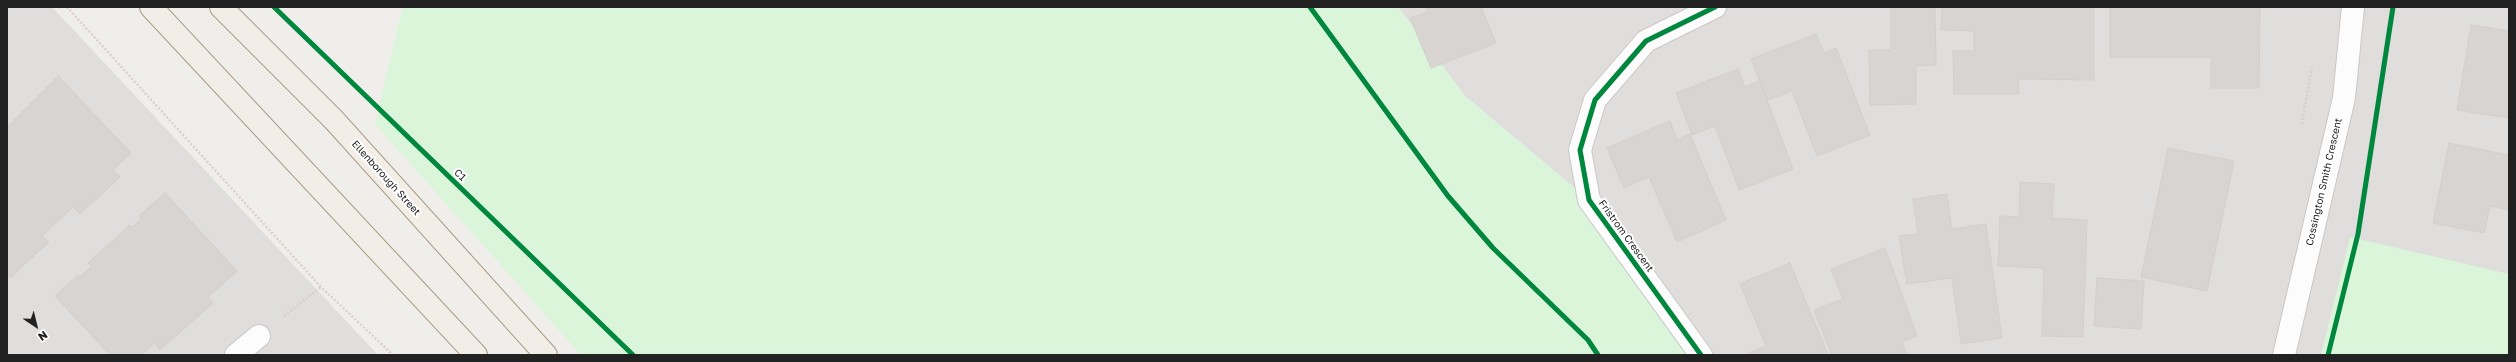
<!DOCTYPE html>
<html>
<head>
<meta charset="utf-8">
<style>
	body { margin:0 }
	#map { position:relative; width:2516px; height:362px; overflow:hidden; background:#f0eeeb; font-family:"Golos Text",sans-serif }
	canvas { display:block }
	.frame { position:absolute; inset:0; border:8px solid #222; pointer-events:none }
	.north { position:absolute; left:16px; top:306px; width:40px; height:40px; -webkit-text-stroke:3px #fff; paint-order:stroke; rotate:145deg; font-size:11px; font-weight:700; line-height:16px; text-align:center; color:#222 }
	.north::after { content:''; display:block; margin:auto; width:14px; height:18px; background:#222; clip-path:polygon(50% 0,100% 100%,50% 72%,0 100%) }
</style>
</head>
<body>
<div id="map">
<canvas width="2516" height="362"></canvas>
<div class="frame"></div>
<div class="north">N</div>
</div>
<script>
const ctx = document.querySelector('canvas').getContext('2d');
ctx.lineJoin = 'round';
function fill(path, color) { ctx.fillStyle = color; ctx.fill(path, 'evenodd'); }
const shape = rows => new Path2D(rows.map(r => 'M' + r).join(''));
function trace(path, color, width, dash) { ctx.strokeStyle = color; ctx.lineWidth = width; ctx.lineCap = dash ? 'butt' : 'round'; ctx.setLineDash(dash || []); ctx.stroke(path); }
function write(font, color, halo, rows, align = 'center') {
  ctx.font = font + ' "Golos Text",sans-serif'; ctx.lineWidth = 4; ctx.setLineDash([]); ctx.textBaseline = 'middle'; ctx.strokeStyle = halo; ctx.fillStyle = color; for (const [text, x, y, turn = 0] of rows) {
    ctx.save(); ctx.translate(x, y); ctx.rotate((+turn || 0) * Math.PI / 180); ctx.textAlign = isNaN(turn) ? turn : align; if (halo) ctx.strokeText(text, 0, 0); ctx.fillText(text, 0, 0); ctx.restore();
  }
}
fill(shape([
	[7,7,52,7,378,355,7,355],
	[1398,7,2509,7,2509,355,1703,355,1589,200,1465,96]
]), '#dfdedc');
fill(shape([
	[405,7,1398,7,1465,96,1589,200,1703,355,581,355,375,124,402,10],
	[2350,237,2509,274,2509,355,2321,355]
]), '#daf5da');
const building = shape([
	[1426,7,1481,7,1496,43,1431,68,1410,18,1428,12,1426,7],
	[1891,7,1935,7,1936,65,1916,66,1916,104,1870,105,1869,50,1891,50,1891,7],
	[1942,7,2094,7,2094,80,2018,79,2019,94,1954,94,1953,51,1974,51,1974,31,1941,30,1942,7],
	[2110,7,2260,7,2259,88,2211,88,2211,57,2110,57,2110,7],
	[2471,25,2509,31,2509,118,2457,110,2471,25],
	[1816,34,1824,53,1836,48,1870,135,1817,156,1792,91,1767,100,1751,59,1816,34],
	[1738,69,1745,87,1760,81,1793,169,1739,190,1715,126,1692,135,1676,93,1738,69],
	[58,76,131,153,113,170,120,177,80,214,73,207,42,236,49,242,10,278,7,275,7,127,58,76],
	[1670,121,1677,140,1690,134,1726,220,1677,242,1649,177,1624,188,1607,148,1670,121],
	[2449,143,2509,155,2509,210,2490,206,2484,233,2433,223,2449,143],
	[2168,148,2234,161,2207,291,2141,277,2168,148],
	[2020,182,2054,184,2052,218,2087,220,2083,337,2042,336,2044,268,1998,266,2000,216,2019,217,2020,182],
	[165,193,237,271,208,297,213,303,160,350,154,343,142,355,110,355,55,296,78,275,80,277,92,266,88,263,130,225,132,227,142,218,139,216,165,193],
	[1947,194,1952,229,1986,224,2002,338,1961,344,1952,278,1907,284,1899,236,1918,234,1913,199,1947,194],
	[1885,248,1917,336,1902,342,1907,355,1832,355,1814,310,1843,299,1831,269,1885,248],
	[1790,263,1828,355,1745,355,1766,346,1740,284,1790,263],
	[2097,278,2144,281,2141,329,2094,326,2097,278]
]);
fill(building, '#d7d4d2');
trace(building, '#d3d0cc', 1);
const minor = shape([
	[236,355,259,336],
	[1701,355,1589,200,1580,150,1595,100,1646,41,1715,7],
	[2284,355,2344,98,2353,7]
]);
const major = shape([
	[151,7,476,355],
	[221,7,334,120,546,355]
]);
trace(minor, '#c9c8c7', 24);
trace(major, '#a79c86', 24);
trace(shape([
	[67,7,321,287,393,355],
	[2302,124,2312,66],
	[284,316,321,287]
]), '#dccecd', 2.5, [2, 2]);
trace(minor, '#fdfcfc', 22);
trace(major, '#f3ede7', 22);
trace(shape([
	[274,7,633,355],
	[1310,7,1448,196,1493,248,1588,340,1598,355],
	[1701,355,1589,200,1580,150,1595,100,1646,41,1715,7],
	[2328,355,2358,234,2393,7]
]), '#00873e', 5);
write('10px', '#222', '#fff', [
	["C1",460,175,44],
	["Ellenborough Street",386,178,48],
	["Cossington Smith Crescent",2324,182,-77],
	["Fristrom Crescent",1626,236,54]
]);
</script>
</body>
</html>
